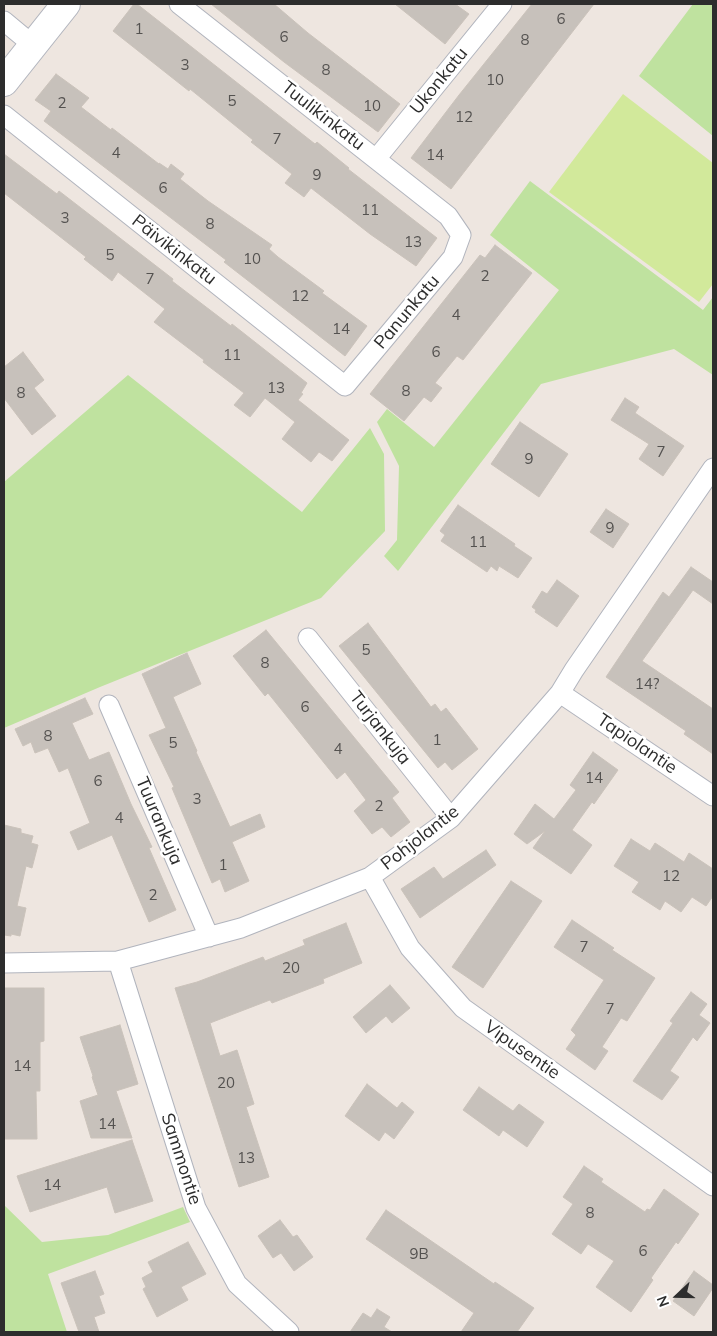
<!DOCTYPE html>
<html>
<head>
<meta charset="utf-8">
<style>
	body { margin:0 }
	#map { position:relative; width:717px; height:1336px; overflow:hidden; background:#eee6e0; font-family:Mulish,sans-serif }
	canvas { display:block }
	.frame { position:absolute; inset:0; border:5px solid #2d2d2d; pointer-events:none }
	.north { position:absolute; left:652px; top:1271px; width:50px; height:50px; -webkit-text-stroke:4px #fff; paint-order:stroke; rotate:249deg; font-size:14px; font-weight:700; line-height:20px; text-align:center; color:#2d2d2d }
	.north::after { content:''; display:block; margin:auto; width:18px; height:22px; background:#2d2d2d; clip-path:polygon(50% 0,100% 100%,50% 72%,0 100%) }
</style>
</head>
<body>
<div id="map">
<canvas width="717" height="1336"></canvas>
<div class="frame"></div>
<div class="north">N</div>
</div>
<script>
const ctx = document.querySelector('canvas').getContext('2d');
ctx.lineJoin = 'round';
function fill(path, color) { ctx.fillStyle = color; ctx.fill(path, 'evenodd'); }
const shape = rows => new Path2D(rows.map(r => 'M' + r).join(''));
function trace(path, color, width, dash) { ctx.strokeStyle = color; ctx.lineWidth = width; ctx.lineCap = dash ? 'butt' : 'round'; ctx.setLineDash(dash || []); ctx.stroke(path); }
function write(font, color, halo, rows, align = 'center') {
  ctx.font = font + ' Mulish,sans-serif'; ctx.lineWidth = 5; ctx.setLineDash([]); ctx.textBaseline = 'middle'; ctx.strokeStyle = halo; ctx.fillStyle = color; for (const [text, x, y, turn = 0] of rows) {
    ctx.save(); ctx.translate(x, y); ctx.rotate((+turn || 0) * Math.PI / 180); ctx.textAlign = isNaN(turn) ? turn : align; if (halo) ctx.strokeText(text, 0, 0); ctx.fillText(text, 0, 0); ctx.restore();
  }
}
fill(shape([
	[693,4,713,4,713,136,639,76],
	[530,181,703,310,713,297,713,375,674,349,541,384,398,571,384,556,397,540,399,466,377,422,387,409,434,447,559,290,490,235],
	[128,375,302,512,370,428,384,454,385,531,321,598,100,687,4,728,4,482],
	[4,1205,42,1242,108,1235,183,1207,190,1222,48,1274,67,1332,4,1332]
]), '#bfe29f');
fill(shape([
	[623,94,713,163,713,284,699,302,549,192]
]), '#d2e99b');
const building = shape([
	[134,4,137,4,165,26,315,144,317,142,349,168,348,169,437,238,416,266,370,234,311,188,304,197,285,183,292,174,251,142,253,140,190,89,189,91,113,31,134,4],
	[211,4,274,4,308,33,400,104,378,132,284,62,211,4],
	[395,4,455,4,469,14,445,44,395,4],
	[532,4,594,4,451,189,411,158,459,95,532,4],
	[56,74,89,98,81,107,111,130,112,128,159,164,159,163,168,169,171,164,184,174,180,179,208,201,272,245,269,249,278,257,324,291,322,293,367,326,345,356,224,262,226,260,44,121,51,111,35,100,56,74],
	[4,154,57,194,59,191,173,279,172,281,231,326,232,324,307,383,301,393,303,394,298,400,349,440,332,461,319,452,311,462,282,439,295,422,265,398,250,417,234,405,244,393,203,362,204,360,154,322,165,309,118,272,112,281,84,259,86,257,4,193,4,154],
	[495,245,532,273,463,360,457,356,435,383,442,388,431,402,424,397,404,421,370,394,480,255,485,258,495,245],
	[23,352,44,380,34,388,56,416,32,435,4,398,4,367,23,352],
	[625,398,639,407,635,413,684,446,663,476,639,459,649,444,611,420,625,398],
	[520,422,568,454,539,497,491,464,520,422],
	[458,505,515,544,514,546,532,558,518,578,499,566,497,571,491,566,487,572,441,541,445,535,440,531,458,505],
	[606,509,629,524,613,548,590,532,606,509],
	[691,567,713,582,713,604,693,590,642,661,713,709,713,754,684,734,686,731,606,677,663,592,669,597,691,567],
	[557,580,579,596,557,627,535,612,536,610,532,607,542,591,547,594,557,580],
	[368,623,431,707,435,704,441,712,446,708,478,749,452,770,445,762,438,768,339,646,368,623],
	[266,630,399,792,392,798,410,822,391,837,382,827,372,834,354,811,366,800,345,772,337,779,268,693,265,696,233,656,266,630],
	[187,653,201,684,173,697,197,751,196,752,230,827,260,814,265,827,232,842,249,881,225,892,220,879,212,883,172,788,174,787,149,735,166,728,142,674,187,653],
	[85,698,93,714,72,723,89,760,109,752,131,804,152,847,149,848,176,910,149,922,112,835,78,850,70,832,90,823,68,768,59,772,48,748,35,753,31,742,23,746,15,729,85,698],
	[593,752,618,770,594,804,592,802,572,830,592,845,571,874,533,848,545,831,527,844,514,834,535,804,554,819,576,790,570,785,593,752],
	[4,825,21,829,21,833,33,836,31,843,38,845,32,868,26,866,17,906,26,908,20,936,11,934,11,936,4,935,4,825],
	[631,839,650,851,655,843,684,862,689,853,713,869,713,896,706,906,692,897,681,912,665,901,660,910,632,892,639,882,614,866,631,839],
	[486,850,496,865,420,918,401,889,434,867,443,879,486,850],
	[511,881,542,901,483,988,452,967,511,881],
	[572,920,614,948,612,950,655,978,627,1021,621,1018,602,1047,608,1051,595,1070,566,1049,576,1035,571,1030,604,980,554,947,572,920],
	[346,923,362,963,323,979,324,983,272,1003,270,1000,210,1023,220,1056,237,1050,254,1104,246,1107,269,1177,239,1187,175,988,197,982,263,957,265,961,305,945,303,940,346,923],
	[390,985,410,1008,392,1023,386,1016,366,1033,353,1017,390,985],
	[4,988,44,988,44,1041,40,1042,40,1091,36,1091,37,1139,4,1139,4,988],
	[691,992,707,1004,699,1015,710,1023,697,1041,693,1037,670,1071,679,1077,662,1100,633,1081,673,1023,670,1021,691,992],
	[120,1025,138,1084,116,1091,132,1138,91,1138,80,1101,98,1095,92,1077,93,1076,80,1037,120,1025],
	[367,1084,397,1108,402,1102,414,1112,394,1139,385,1132,379,1141,345,1116,367,1084],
	[479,1087,513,1111,519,1104,544,1122,527,1147,503,1130,499,1136,463,1110,479,1087],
	[132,1140,153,1201,115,1213,107,1187,30,1212,17,1176,132,1140],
	[584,1166,603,1179,601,1182,645,1212,647,1209,650,1210,664,1189,699,1214,678,1244,676,1242,651,1278,653,1280,631,1312,596,1287,614,1261,588,1244,581,1254,552,1234,573,1204,563,1197,584,1166],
	[386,1210,494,1284,495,1282,534,1308,517,1332,461,1332,474,1313,366,1239,386,1210],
	[280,1220,293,1237,297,1235,313,1257,294,1271,281,1253,273,1258,258,1236,280,1220],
	[188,1242,206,1274,181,1287,188,1300,157,1317,143,1289,146,1287,142,1278,153,1272,148,1262,188,1242],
	[95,1271,104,1294,99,1296,105,1313,94,1317,99,1332,79,1332,61,1283,95,1271],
	[694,1271,713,1285,713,1288,694,1316,673,1301,694,1271],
	[377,1309,390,1317,384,1327,392,1332,350,1332,363,1313,371,1318,377,1309]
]);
fill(building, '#c7c1bb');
trace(building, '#cac2ba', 1);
const street = shape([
	[4,21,34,46],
	[4,115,345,386,453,257,461,235,448,216,179,4],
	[376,159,502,4],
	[308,638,451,818],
	[560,693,713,796],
	[109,705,209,937],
	[370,877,410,948,463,1008,713,1186],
	[118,961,196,1208,237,1284,289,1332],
	[4,963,118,961,241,928,370,877,451,818,560,693,574,670,713,468]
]);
const secondary = shape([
	[4,82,66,4]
]);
trace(street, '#b1b4bd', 21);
trace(secondary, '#b1b4bd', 30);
trace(street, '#fff', 19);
trace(secondary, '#fff', 28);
write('15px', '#545250', null, [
	["6",561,19],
	["1",139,29],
	["6",284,37],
	["8",525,40],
	["3",185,65],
	["8",326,70],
	["10",495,80],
	["5",232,101],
	["2",62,103],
	["10",372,106],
	["12",464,117],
	["7",277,139],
	["4",116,153],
	["14",435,155],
	["9",317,175],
	["6",163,188],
	["11",370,210],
	["3",65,218],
	["8",210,224],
	["13",413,242],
	["5",110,255],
	["10",252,259],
	["2",485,276],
	["7",150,279],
	["12",300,296],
	["4",456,315],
	["14",341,329],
	["6",436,352],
	["11",232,355],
	["13",276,388],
	["8",406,391],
	["8",21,393],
	["7",661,452],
	["9",529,459],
	["9",610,528],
	["11",478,542],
	["5",366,650],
	["8",265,663],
	["14?",647,684],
	["6",305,707],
	["8",48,736],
	["1",437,740],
	["5",173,743],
	["4",338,749],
	["14",594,778],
	["6",98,781],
	["3",197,799],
	["2",379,806],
	["4",119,818],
	["1",223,865],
	["12",671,876],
	["2",153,895],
	["7",584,947],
	["20",291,968],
	["7",610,1009],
	["14",22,1066],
	["20",226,1083],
	["14",107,1124],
	["13",246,1158],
	["14",52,1185],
	["8",590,1213],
	["6",643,1251],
	["9B",419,1254]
]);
write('18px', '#2d2d2d', '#fff', [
	["Ukonkatu",439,81,-51],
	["Tuulikinkatu",323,116,38],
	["Päivikinkatu",174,250,38],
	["Panunkatu",407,312,-50],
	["Turjankuja",380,728,52],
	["Tapiolantie",637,744,34],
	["Tuurankuja",159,821,67],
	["Pohjolantie",420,838,-38],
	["Vipusentie",522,1050,35],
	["Sammontie",181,1159,72]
]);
</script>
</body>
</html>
